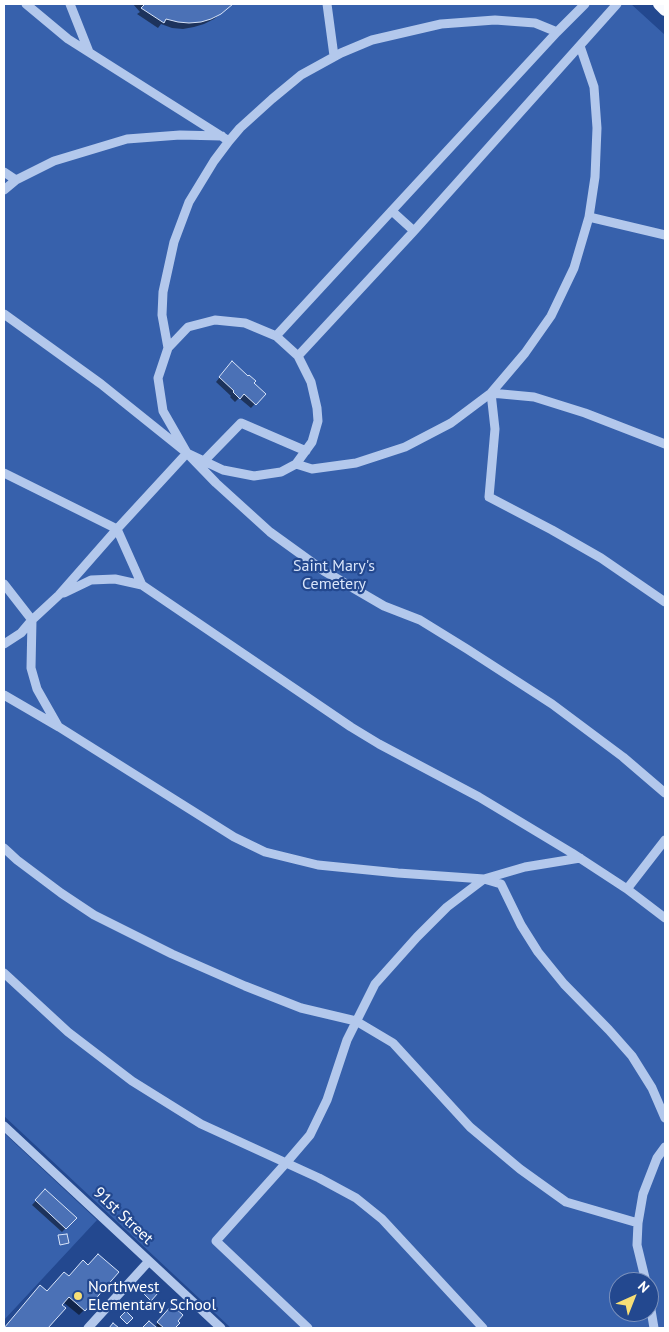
<!DOCTYPE html>
<html>
<head>
<meta charset="utf-8">
<style>
	body { margin:0 }
	#map { position:relative; width:669px; height:1332px; overflow:hidden; background:#23488f; font-family:"PT Sans",sans-serif }
	canvas { display:block }
	.frame { position:absolute; inset:0; border:5px solid #fff; pointer-events:none }
	.north { position:absolute; left:609px; top:1272px; width:50px; height:50px; box-sizing:border-box; background:#23488f; border:1px solid #7b91bc; border-radius:50%; rotate:44deg; font-size:14px; font-weight:700; line-height:20px; text-align:center; color:#fff }
	.north::after { content:''; display:block; margin:auto; width:18px; height:22px; background:#f7de76; clip-path:polygon(50% 0,100% 100%,50% 72%,0 100%) }
</style>
</head>
<body>
<div id="map">
<canvas width="669" height="1332"></canvas>
<div class="frame"></div>
<div class="north">N</div>
</div>
<script>
const ctx = document.querySelector('canvas').getContext('2d');
ctx.lineJoin = 'round';
function fill(path, color) { ctx.fillStyle = color; ctx.fill(path, 'evenodd'); }
const shape = rows => new Path2D(rows.map(r => 'M' + r).join(''));
function trace(path, color, width, dash) { ctx.strokeStyle = color; ctx.lineWidth = width; ctx.lineCap = dash ? 'butt' : 'round'; ctx.setLineDash(dash || []); ctx.stroke(path); }
function write(font, color, halo, rows, align = 'center') {
  ctx.font = font + ' "PT Sans",sans-serif'; ctx.lineWidth = 4.5; ctx.setLineDash([]); ctx.textBaseline = 'middle'; ctx.strokeStyle = halo; ctx.fillStyle = color; for (const [text, x, y, turn = 0] of rows) {
    ctx.save(); ctx.translate(x, y); ctx.rotate((+turn || 0) * Math.PI / 180); ctx.textAlign = isNaN(turn) ? turn : align; if (halo) ctx.strokeText(text, 0, 0); ctx.fillText(text, 0, 0); ctx.restore();
  }
}
fill(shape([
	[4,4,631,4,665,35,665,1328,231,1328,4,1116],
	[619,1282,649,1282,649,1312,619,1312],
	[4,1133,97,1220,4,1320]
]), '#3761ac');
fill(shape([
	[133,4,232,4,214,19,204,24,194,27,183,29,172,28,161,24,158,28,137,14,140,12],
	[228,367,252,383,264,394,251,408,239,398,235,402,230,397,231,396,216,382],
	[45,1191,75,1218,62,1232,32,1205],
	[69,1277,84,1310,79,1315,63,1302,61,1305,64,1308,47,1328,4,1328,35,1293,47,1293],
	[173,1307,176,1321,178,1323,173,1328,159,1328,156,1325]
]), '#0007');
const building = shape([
	[143,4,233,4,221,14,211,19,201,22,189,23,178,22,166,19,164,23,141,8,144,5,143,4],
	[232,361,248,376,249,375,256,381,254,383,266,394,256,405,244,394,240,399,233,392,234,391,219,377,232,361],
	[45,1189,77,1218,66,1229,35,1200,45,1189],
	[67,1234,69,1243,60,1245,58,1235,67,1234],
	[98,1254,119,1272,85,1311,69,1297,62,1305,66,1308,48,1328,4,1328,40,1285,47,1291,64,1272,69,1276,83,1260,88,1265,98,1254],
	[149,1284,158,1293,151,1301,142,1292,149,1284],
	[172,1305,183,1315,178,1321,180,1323,175,1328,164,1328,157,1322,172,1305],
	[126,1311,133,1318,127,1324,120,1317,126,1311],
	[149,1321,157,1328,142,1328,149,1321],
	[113,1323,119,1328,109,1328,113,1323]
]);
fill(building, '#4b71b6');
trace(building, '#d8e4f9', 1);
trace(shape([
	[26,4,68,39,229,141],
	[70,4,89,52],
	[327,4,334,56],
	[4,172,16,180],
	[4,190,16,180,54,161,127,139,180,135,222,136],
	[393,212,414,231],
	[589,217,665,235],
	[4,314,101,384,187,453,216,483,270,532,324,571,384,606,420,620,467,649,552,704,623,757,665,793],
	[215,320,245,323,276,336,298,356,311,382,317,408,318,421,312,442,296,464,281,472,254,476,223,470,187,453,163,411,158,378,168,348,188,327,215,320],
	[276,336,557,32,585,4],
	[168,348,162,315,163,292,174,242,189,202,214,161,229,141,240,128,272,99,301,75,341,53,372,40,441,24,495,20,535,23,557,32],
	[298,356,414,231,617,4],
	[665,444,585,413,534,397,491,393,495,429,489,497,552,530,601,558,665,602],
	[204,461,241,423,306,451],
	[296,464,312,469,356,463,405,447,451,423,491,393,525,353,551,316,574,268,589,217,595,177,597,128,594,87,580,46],
	[4,473,117,529,142,585,351,727,379,744,479,797,572,853,627,889,665,918],
	[4,584,32,620,31,668,37,689,58,726],
	[64,593,91,580,115,579,142,585],
	[4,644,21,633,32,620,59,595,117,529,187,453],
	[4,695,59,727,234,837,265,852,318,865,398,873,484,879,501,884,521,925,538,952,564,984,609,1030,632,1056,652,1088,665,1118],
	[4,848,17,860,61,893,94,915,172,954,245,986,301,1008,356,1021,393,1043,470,1127,520,1169,566,1202,638,1223],
	[627,889,665,840],
	[4,973,68,1032,132,1081,201,1124,319,1178,356,1198,382,1219,483,1328],
	[4,1126,221,1328],
	[646,1282,637,1245,638,1223,643,1194,657,1158,665,1147],
	[649,1298,654,1328],
	[88,1328,149,1261],
	[308,1328,216,1241,286,1163,310,1135,327,1100,347,1040,375,984,417,937,447,907,484,879,525,867,580,858]
]), '#b3c8ec', 9);
trace(shape([
	[659,4,665,10]
]), '#f8faff', 12);
for (const [x, y, r, color] of [
	[78,1296,5,"#f7de76"]
]) { const dot = new Path2D(); dot.arc(x, y, r, 0, 2 * Math.PI); ctx.fillStyle = color; ctx.fill(dot); trace(dot, '#23488f', 2); }
write('16px', '#d8e4f9', '#23488f', [
	["Saint Mary's",334,566],
	["Cemetery",334,584]
]);
write('16px', '#fff', '#23488f', [
	["91st Street",123,1216,43]
]);
write('16px', '#fff', '#23488f', [
	["Northwest",88,1287],
	["Elementary School",88,1305]
], 'left');
</script>
</body>
</html>
